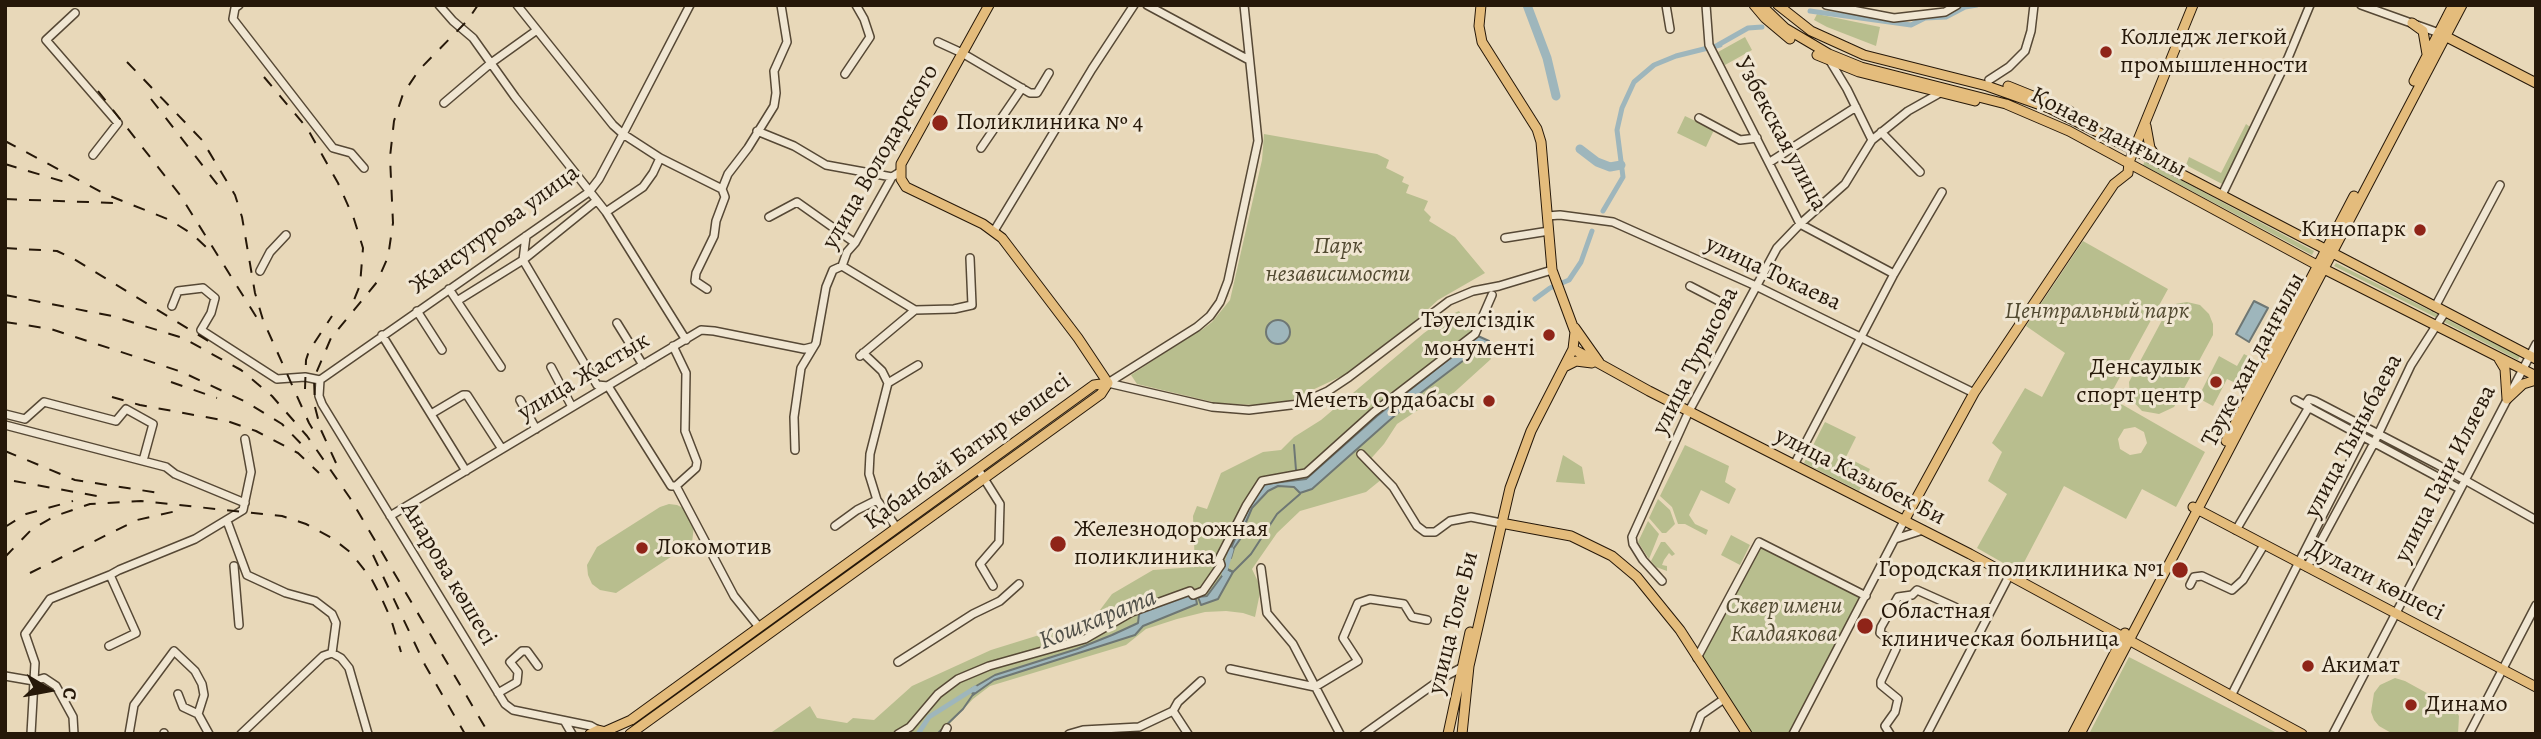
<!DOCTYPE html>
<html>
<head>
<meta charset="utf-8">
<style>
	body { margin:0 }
	#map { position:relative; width:2541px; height:739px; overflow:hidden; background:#e8d8b9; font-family:Alegreya,serif }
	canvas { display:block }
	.frame { position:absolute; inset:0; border:7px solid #261809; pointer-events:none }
	.north { position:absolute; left:14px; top:655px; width:70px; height:70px; -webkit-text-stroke:5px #f0e6d2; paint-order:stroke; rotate:100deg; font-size:19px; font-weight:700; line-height:28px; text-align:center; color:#261809 }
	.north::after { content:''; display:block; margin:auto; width:24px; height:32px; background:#261809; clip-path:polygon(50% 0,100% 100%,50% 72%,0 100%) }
</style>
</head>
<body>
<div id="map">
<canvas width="2541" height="739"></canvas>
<div class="frame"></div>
<div class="north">С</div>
</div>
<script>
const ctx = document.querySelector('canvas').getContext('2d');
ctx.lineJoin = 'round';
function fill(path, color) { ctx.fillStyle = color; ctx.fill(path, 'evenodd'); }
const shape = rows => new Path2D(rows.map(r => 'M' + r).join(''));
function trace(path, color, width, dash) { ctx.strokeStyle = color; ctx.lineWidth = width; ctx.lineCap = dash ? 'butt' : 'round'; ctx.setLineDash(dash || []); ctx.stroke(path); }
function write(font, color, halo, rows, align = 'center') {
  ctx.font = font + ' Alegreya,serif'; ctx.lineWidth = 6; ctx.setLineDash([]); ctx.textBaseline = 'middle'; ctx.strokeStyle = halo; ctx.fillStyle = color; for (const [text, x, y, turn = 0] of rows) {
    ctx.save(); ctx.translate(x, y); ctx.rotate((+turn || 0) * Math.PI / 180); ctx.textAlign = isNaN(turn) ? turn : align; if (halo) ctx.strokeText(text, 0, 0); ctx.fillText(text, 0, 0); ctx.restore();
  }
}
fill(shape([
	[1817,14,1880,27,1876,46,1827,27,1814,20],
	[1745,37,1752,50,1725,65,1718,52],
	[1685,116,1714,130,1706,147,1677,133],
	[2246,124,2253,129,2224,185,2186,165,2189,157,2221,173],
	[1262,133,1256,176,1228,296,1218,312,1199,332,1212,322,1230,300,1262,160,1264,134,1377,154,1389,160,1386,168,1404,177,1402,182,1409,185,1406,193,1428,201,1424,210,1431,217,1429,221,1455,237,1485,273,1438,300,1413,323,1344,375,1285,403,1255,405,1217,403,1137,384,1131,375,1169,350,1224,301,1234,270],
	[2145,161,2314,251,2312,255,2143,165],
	[2083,241,2168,289,2109,397,2205,452,2176,507,2142,489,2126,519,2064,486,2019,572,1977,548,2007,494,1988,481,2002,452,1992,443,2025,388,2042,397,2065,353,2026,326],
	[2135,427,2144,432,2147,443,2141,453,2130,455,2120,449,2118,439,2124,429],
	[2336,263,2439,315,2437,318,2334,266],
	[2187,302,2200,305,2209,314,2213,324,2213,335,2174,407,2159,414,2142,411,2130,398,2129,382,2168,309,2175,304],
	[1459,311,1491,359,1438,407,1430,402,1397,424,1384,444,1367,463,1382,479,1366,492,1300,511,1277,533,1252,569,1261,588,1255,617,1243,613,1226,611,1205,612,1177,619,1146,629,1126,645,990,686,973,699,940,734,769,734,810,706,817,718,847,723,853,718,874,720,912,686,991,650,1094,618,1112,594,1153,570,1195,567,1193,516,1197,506,1207,509,1221,473,1263,452,1281,450,1294,437,1321,420,1424,333,1448,316],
	[2446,319,2520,356,2518,360,2444,322],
	[2244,354,2254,359,2240,385,2227,379,2213,406,2198,398,2219,356,2237,366],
	[1825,422,1856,437,1846,457,1870,469,1859,491,1804,463],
	[1685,445,1729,466,1725,482,1736,489,1729,504,1701,490,1689,515,1695,524,1708,530,1706,535,1685,524,1678,524,1672,507,1660,496],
	[1563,455,1582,467,1585,484,1556,482],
	[1658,499,1670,510,1675,524,1666,533,1662,533,1649,518],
	[669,504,677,505,685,509,694,525,692,543,616,593,600,590,592,584,588,575,587,565,597,547,660,507],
	[1648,521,1659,534,1649,559,1638,542],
	[1731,535,1750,545,1740,565,1721,555],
	[1661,542,1665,542,1675,554,1672,556,1669,553,1664,560,1662,565,1667,566,1667,571,1656,567,1651,561],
	[1759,543,1863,596,1790,734,1751,734,1701,657],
	[2129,657,2279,734,2089,734],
	[2395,678,2405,681,2454,708,2459,716,2458,734,2393,734,2379,726,2374,720,2371,712,2374,693,2380,685]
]), '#b8be8e');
const water = shape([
	[2254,301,2268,308,2249,342,2236,334,2254,301],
	'1266 332a12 12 0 1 1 24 0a12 12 0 1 1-24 0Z',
	[1478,336,1489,341,1418,395,1312,489,1300,493,1294,487,1278,486,1268,491,1252,508,1246,522,1243,535,1234,548,1231,558,1228,555,1249,507,1265,484,1306,479,1377,416,1478,336],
	[1227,569,1233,572,1218,599,1201,605,1198,597,1207,596,1227,569],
	[1188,595,1192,599,1196,599,1197,604,1143,626,1135,635,994,680,973,695,971,689,995,675,1077,649,1112,635,1138,623,1139,614,1143,611,1188,595]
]);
fill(water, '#9eb6bc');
trace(water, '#6e7774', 2);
trace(shape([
	[1294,445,1296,470],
	[1227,569,1233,572,1251,554,1277,514,1300,494],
	[937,734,963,709,974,693]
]), '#6e7774', 2);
trace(shape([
	[1810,11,1911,25,1925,18,1946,17,1965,7,1977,5],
	[1718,45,1748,28,1762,27],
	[1603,211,1623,177,1617,130,1622,108,1634,82,1654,65,1676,56,1720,45],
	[1535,299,1550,288,1569,280,1581,262,1592,231],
	[1224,574,1231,550],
	[918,734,929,717,975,688]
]), '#9eb6bc', 5);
trace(shape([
	[1527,5,1547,58,1556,96],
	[1580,149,1597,162,1610,167,1621,165]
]), '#9eb6bc', 9);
const minor = shape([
	[239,5,235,8,233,19,333,148,351,153,364,168],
	[439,5,453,21,473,38,515,97,606,212,686,340],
	[517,5,613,125,623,134,660,158,722,189],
	[1147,5,1249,60],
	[1666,5,1670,29],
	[1706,5,1709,45,1800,224,1894,274],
	[1826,5,1894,18,1945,12,1957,5],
	[2361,5,2439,33],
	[75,13,46,40,118,123,93,155],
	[938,42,962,53,1030,93,1037,93,1049,73],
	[1830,61,1847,89,1872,140],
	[845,74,870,37,864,19,856,5],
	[1989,80,2009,67,2025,51,2031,31,2034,5],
	[444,103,491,63,537,30],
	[1699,118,1740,140,1757,138],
	[757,131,794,146,826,165,892,177],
	[1881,132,1920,172],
	[981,148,1022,88],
	[1770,162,1856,107],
	[722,189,728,174,748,148,774,106,776,93,774,71,787,42,781,5],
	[2222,195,2288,58,2310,5],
	[606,212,643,187,653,173,660,158],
	[1547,216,1560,215,1613,222,1756,286,1974,393],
	[769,217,797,202,855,243],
	[994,231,1092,69,1134,5],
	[526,236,523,260,597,385,608,386,671,486,676,486,734,596,759,627],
	[1505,238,1549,231],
	[842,266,915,310,954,309,972,305,970,258],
	[260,271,270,252,286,235],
	[1690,286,1717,300],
	[449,289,501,367],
	[707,289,695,281,696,273,714,236,716,221,725,197,722,189],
	[457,301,523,260,596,201],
	[172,306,178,291,203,288,215,298,211,313,201,330,277,379,305,377,320,380],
	[2435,307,2500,185],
	[417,311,442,350],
	[617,323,643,365],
	[382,335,466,471],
	[673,346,686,373,685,431,697,462,696,468,676,486],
	[863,353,882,371,888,383],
	[860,356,915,310],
	[551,367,572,407],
	[1108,383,1212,407,1249,410,1299,404,1328,391,1349,377,1449,301,1473,291,1499,286,1552,270],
	[1108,383,1197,327,1210,316,1220,302,1228,281,1258,141,1244,5],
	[520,400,536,429],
	[2295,400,2460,489],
	[2305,405,2309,399,2315,401,2438,465,2536,520],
	[5,414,25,419,44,402,116,421,126,409,153,424,144,457],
	[431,414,463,395,467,395,502,449],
	[5,425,166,467,175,474,245,503],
	[795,450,794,417,801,368,816,343,826,287,833,270,842,266,847,252,855,243,892,177,900,172],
	[1361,454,1393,487,1417,526,1425,532,1435,532,1450,521,1471,517,1501,523],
	[1794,465,1894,274,1942,192],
	[978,469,1000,504,999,542,980,564,993,586],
	[877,500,869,474,870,454,888,383,918,365],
	[390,516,701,330,714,331,804,349,812,347],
	[227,521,247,575,286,593,315,601,332,614,336,623,332,653],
	[835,526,857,510,877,500,897,528],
	[2236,530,2309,407],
	[1895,539,1923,530],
	[234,566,239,625],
	[2307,567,2374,443,2411,365,2445,312],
	[1261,568,1267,613,1293,644,1340,734],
	[1662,581,1643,560,1633,544,1632,537,1689,411,1777,248,1800,224,1845,184,1872,140,1908,111,1940,93],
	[2190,585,2194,577,2202,576,2232,590,2243,580,2264,545],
	[109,646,136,633,110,575,119,570,195,539,243,510,251,472,245,439],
	[1697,658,1759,542,1866,596],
	[898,662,973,614,1000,601,1019,584],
	[1230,669,1315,687,1358,661,1343,638,1358,603,1370,599,1404,604,1412,617,1427,620],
	[5,676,34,681,35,663,25,634,50,599,110,575],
	[498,693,517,682,518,672,510,662,522,651,527,651,538,666],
	[178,694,183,707,198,714],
	[2231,696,2363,436],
	[1173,711,1178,702,1201,681],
	[1173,711,1188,734],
	[565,722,572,734],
	[598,730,591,726,513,710,505,704,322,404,319,396,320,380,589,192,599,179,623,134,690,5],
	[164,733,164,734],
	[31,734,34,681,44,678,56,686,73,717,74,734],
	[129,734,134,705,174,651,195,671,202,684,204,695,198,714,209,734],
	[241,734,323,656,332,653,341,658,349,668,368,734],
	[898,734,910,727,938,694,958,679,989,666,1085,639,1132,612,1190,591,1193,595,1203,591,1221,565,1219,559,1246,506,1262,481,1306,473,1374,412,1475,334,1492,295],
	[944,734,947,728],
	[1069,734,1083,730,1139,727,1173,711],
	[1364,734,1444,677,1461,668],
	[1694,734,1701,715,1724,699],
	[1793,734,1904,521],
	[1890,734,1885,726,1895,712,1898,699,1881,685,1881,681,1896,649,1895,643,1880,633,1881,627,1898,597,1912,595,1917,590,1955,607],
	[1927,734,2009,576],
	[2333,734,2536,344],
	[2469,734,2536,605]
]);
const major = shape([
	[989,5,901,164,901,179,906,187,983,224,1002,238,1078,338,1108,383],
	[1754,5,1765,18,1790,39],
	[1761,5,1785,28,1829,54,1861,67,2006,104,2069,131,2328,271,2536,376],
	[1778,5,1811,31,1864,55,1987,86,2049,108,2160,163,2536,359],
	[2412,23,2423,31,2427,54],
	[2441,34,2536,83],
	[1817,55,1859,72,1975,101],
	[2414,81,2453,5],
	[2008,86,2070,111],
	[2146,126,2150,148,2159,161],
	[1575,328,1599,362],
	[1573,349,1649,391,1970,554,2302,734],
	[2499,359,2505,369,2507,399,2523,384,2536,380],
	[1564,367,1576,361,1592,363],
	[2226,441,2354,196],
	[2193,507,2536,687],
	[1904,521,1974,393,2114,184,2128,173,2129,162,2193,5],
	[1501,523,1571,536,1612,556,1637,577,1680,630,1747,734],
	[606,731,631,720,1094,385,1108,383],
	[590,734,598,730,610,733],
	[630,734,1101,394,1108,383],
	[1448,734,1470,632],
	[1462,734,1469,666,1510,488,1531,431,1573,349,1575,332,1552,270,1541,142,1537,129,1482,42,1479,26,1481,5],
	[2073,734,2125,633],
	[2080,734,2462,5]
]);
trace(minor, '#564835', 10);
trace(major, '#261809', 11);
trace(minor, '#f0e6d2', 7);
trace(major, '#e4bc7c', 9);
trace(shape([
	[127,62,202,140,235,195,242,217,255,293,263,320,309,423,316,435],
	[264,77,307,128,338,183,354,219,363,248,360,285,352,305],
	[98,91,180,195,257,318],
	[151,99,224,193],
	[5,141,105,194,170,220,192,234,206,247],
	[5,164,68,183],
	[5,199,114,203],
	[5,248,57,251,74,259,210,342],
	[5,295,112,316,183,338,241,370,272,396,307,436,350,498,489,734],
	[5,322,51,329,182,372,246,402,282,424,309,452],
	[171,382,217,398],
	[305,389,306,360,309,351,332,316],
	[112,397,140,405,227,421,256,431,298,453,319,473],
	[5,451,75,480,166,494],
	[336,463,321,430,315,407,314,378,331,338,377,282,388,257,393,223,390,157,394,121,403,94,419,70,467,21,478,5],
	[14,481,97,496],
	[5,527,26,514,73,501],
	[373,555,425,665,465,734],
	[5,557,32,529,55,516,90,504,141,501,282,516,306,524,332,538,350,552,371,578,381,597,391,619,401,652],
	[30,573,137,520,181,510]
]), '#261809', 2, [12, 12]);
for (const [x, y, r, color] of [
	[2106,52,7,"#8f2418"],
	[940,123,9,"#8f2418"],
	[2420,230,7,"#8f2418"],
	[1549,335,7,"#8f2418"],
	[2216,382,7,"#8f2418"],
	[1489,401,7,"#8f2418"],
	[1058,544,9,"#8f2418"],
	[642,548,7,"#8f2418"],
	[2180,570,9,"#8f2418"],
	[1865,626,9,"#8f2418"],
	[2308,666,7,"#8f2418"],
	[2411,705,7,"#8f2418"]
]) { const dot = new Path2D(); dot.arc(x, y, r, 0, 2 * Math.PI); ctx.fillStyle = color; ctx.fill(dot); trace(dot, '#f0e6d2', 2.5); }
write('24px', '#261809', '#f0e6d2', [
	["Колледж легкой",2120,38],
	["промышленности",2120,66],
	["Поликлиника № 4",956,123],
	["Кинопарк",2406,230,"right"],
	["Тәуелсіздік",1535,321,"right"],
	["монументі",1535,349,"right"],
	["Денсаулык",2202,368,"right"],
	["спорт центр",2202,396,"right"],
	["Мечеть Ордабасы",1475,401,"right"],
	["Железнодорожная",1074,530],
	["поликлиника",1074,558],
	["Локомотив",656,548],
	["Городская поликлиника №1",2164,570,"right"],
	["Областная",1881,612],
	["клиническая больница",1881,640],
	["Акимат",2322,666],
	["Динамо",2425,705]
], 'left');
write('24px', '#261809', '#f0e6d2', [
	["Қонаев даңғылы",2108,133,27],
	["Узбекская улица",1780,134,62],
	["улица Володарского",881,157,-60],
	["Жансугурова улица",495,230,-36],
	["улица Токаева",1773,274,25],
	["Тәуке хан даңғылы",2254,360,-62],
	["улица Турысова",1696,361,-63],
	["улица Жастык",584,377,-31],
	["улица Тыныбаева",2354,436,-62],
	["Қабанбай Батыр көшесі",968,452,-36],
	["улица Гани Иляева",2446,474,-63],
	["улица Казыбек Би",1860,477,27],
	["Анарова көшесі",448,574,59],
	["Дулати көшесі",2375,581,27],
	["улица Толе Би",1454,623,-76]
]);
write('italic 24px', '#524a31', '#f0e6d2', [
	["Парк",1338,247],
	["независимости",1338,275],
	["Центральный парк",2097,312],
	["Сквер имени",1784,607],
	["Калдаякова",1784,635]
]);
write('italic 26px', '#504f48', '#f0e6d2', [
	["Кошкарата",1098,620,-22]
]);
</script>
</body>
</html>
